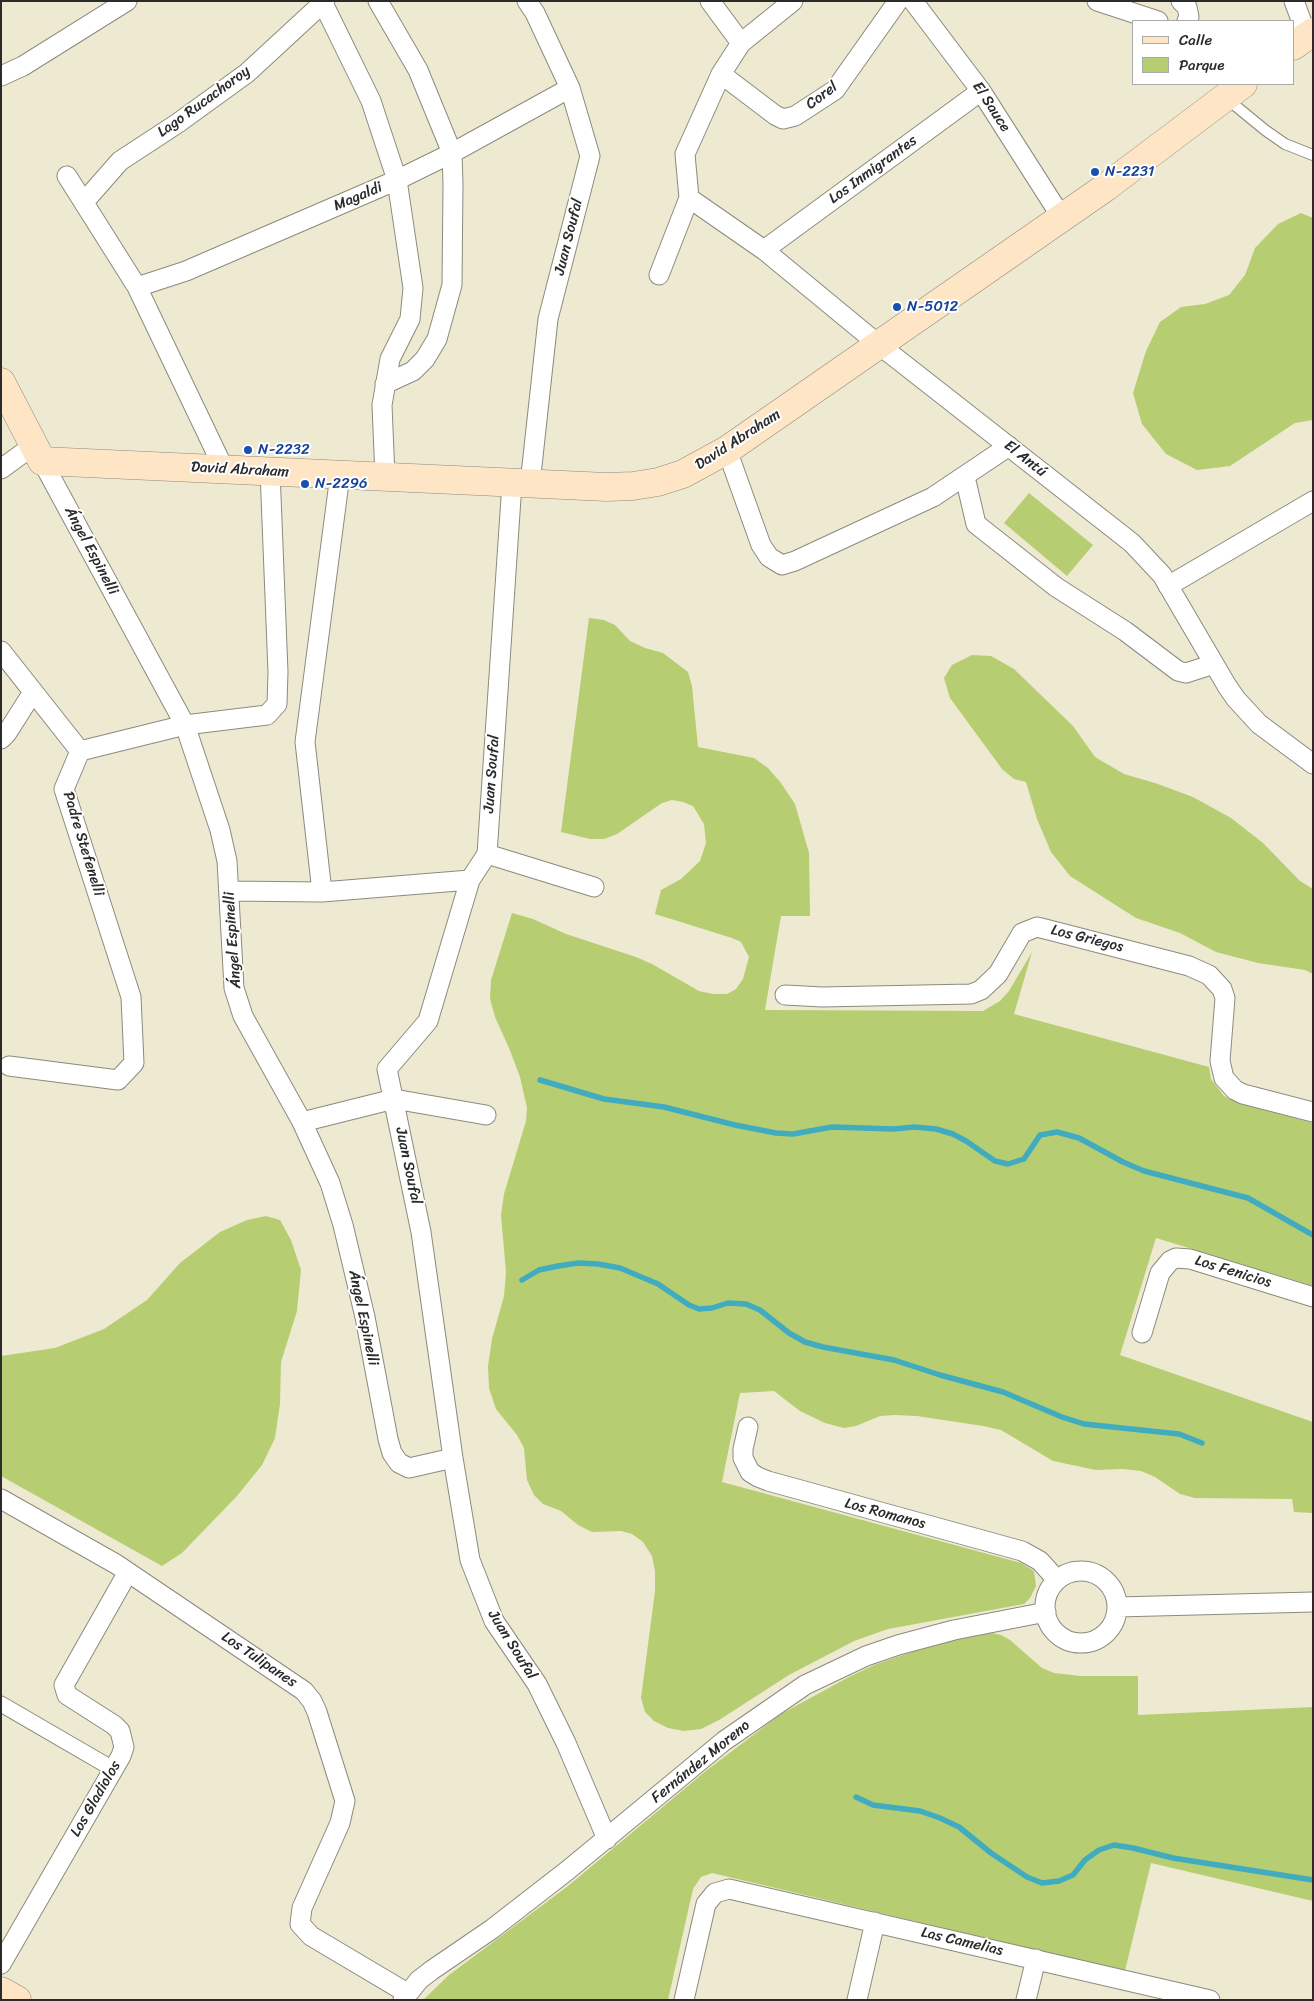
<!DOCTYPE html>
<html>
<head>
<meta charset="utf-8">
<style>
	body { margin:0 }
	#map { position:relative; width:1314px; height:2001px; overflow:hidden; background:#eeead1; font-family:Sriracha,sans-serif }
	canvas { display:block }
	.frame { position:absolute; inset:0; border:2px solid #2b2b2b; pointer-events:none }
	.legend { position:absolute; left:1132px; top:20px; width:162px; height:65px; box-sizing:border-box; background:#fff; border:1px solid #aaa; margin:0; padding:6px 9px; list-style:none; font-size:15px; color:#2b2b2b }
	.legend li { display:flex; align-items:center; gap:10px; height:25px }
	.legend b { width:25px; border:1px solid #aaa }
</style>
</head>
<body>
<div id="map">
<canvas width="1314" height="2001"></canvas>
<div class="frame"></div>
<ul class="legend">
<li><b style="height:6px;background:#fee5c5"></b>Calle</li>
<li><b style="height:14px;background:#b6cd72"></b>Parque</li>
</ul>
</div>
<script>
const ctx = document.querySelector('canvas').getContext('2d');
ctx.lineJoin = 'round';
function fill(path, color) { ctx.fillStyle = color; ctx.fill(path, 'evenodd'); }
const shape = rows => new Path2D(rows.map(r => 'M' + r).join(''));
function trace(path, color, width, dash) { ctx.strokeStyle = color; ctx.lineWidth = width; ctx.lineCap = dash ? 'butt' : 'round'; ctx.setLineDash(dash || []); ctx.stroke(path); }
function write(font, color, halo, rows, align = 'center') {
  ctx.font = font + ' Sriracha,sans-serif'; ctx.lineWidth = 4; ctx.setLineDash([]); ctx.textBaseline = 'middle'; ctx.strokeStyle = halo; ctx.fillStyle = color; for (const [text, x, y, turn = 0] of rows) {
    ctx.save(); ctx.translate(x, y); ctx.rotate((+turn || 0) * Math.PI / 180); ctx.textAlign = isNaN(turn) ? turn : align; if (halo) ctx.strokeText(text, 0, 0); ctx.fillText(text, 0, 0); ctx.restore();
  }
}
fill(shape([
	[1301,213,1313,218,1313,420,1295,423,1230,466,1197,470,1166,454,1142,424,1133,393,1146,351,1160,322,1181,307,1205,304,1229,295,1245,275,1255,248,1278,224],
	[1029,493,1093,545,1067,576,1004,523],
	[589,618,604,620,615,625,630,641,645,648,663,653,688,672,692,686,698,747,754,758,768,768,781,783,795,804,809,853,810,916,781,916,765,1010,983,1011,1000,1001,1009,991,1032,952,1014,1014,1209,1067,1211,1079,1224,1096,1242,1104,1313,1123,1313,1286,1156,1238,1120,1355,1313,1422,1313,1513,1294,1512,1292,1499,1195,1498,1180,1494,1155,1477,1141,1471,1123,1469,1096,1470,1053,1461,1001,1430,983,1426,917,1416,895,1415,880,1416,856,1426,844,1428,825,1423,800,1411,774,1391,740,1393,722,1482,1021,1563,1034,1571,1036,1586,1030,1598,1024,1604,888,1629,854,1641,789,1675,719,1720,701,1729,684,1731,668,1728,654,1721,645,1712,641,1698,655,1591,655,1571,652,1556,643,1542,632,1534,621,1531,592,1532,578,1525,561,1511,543,1504,534,1495,527,1480,524,1448,517,1435,496,1409,489,1388,488,1366,492,1339,504,1296,506,1272,501,1215,504,1194,526,1121,527,1108,520,1077,509,1048,495,1017,490,999,491,980,512,913,533,919,566,934,636,957,652,964,699,991,713,994,727,994,736,989,743,979,749,957,741,942,732,938,655,914,661,890,681,879,700,861,706,843,704,824,693,806,683,802,672,800,662,803,617,834,604,839,590,839,561,832],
	[972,655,991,656,1014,669,1073,726,1095,757,1124,774,1155,783,1193,797,1231,818,1263,843,1300,881,1313,889,1313,974,1305,970,1258,963,1216,952,1180,933,1136,918,1070,876,1051,852,1037,819,1026,782,1014,779,1002,769,950,698,944,678,952,665],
	[266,1216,280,1220,291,1240,301,1270,297,1311,281,1362,280,1404,275,1438,262,1465,237,1496,182,1553,162,1566,1,1476,1,1356,55,1348,104,1329,147,1300,180,1263,220,1232,247,1220],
	[992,1633,1001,1635,1010,1640,1042,1668,1054,1673,1081,1676,1138,1676,1138,1715,1313,1707,1313,1901,1151,1863,1125,1971,712,1873,701,1877,693,1889,668,2000,423,2000,449,1975,568,1886,707,1770,781,1714,847,1678,874,1665,926,1647,980,1634]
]), '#b6cd72');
trace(shape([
	[540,1080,604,1099,664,1107,735,1125,776,1133,793,1134,832,1127,894,1129,914,1127,936,1129,953,1134,966,1141,995,1161,1008,1164,1024,1159,1040,1135,1057,1132,1079,1138,1123,1162,1144,1171,1248,1198,1313,1235],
	[522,1280,539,1270,558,1266,578,1263,598,1264,620,1268,658,1284,689,1305,699,1309,712,1308,728,1303,746,1304,760,1310,789,1333,805,1342,823,1347,894,1360,940,1375,1003,1392,1062,1417,1084,1424,1179,1434,1202,1443],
	[856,1797,873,1805,920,1811,940,1818,959,1827,991,1853,1027,1877,1042,1883,1059,1881,1073,1875,1085,1860,1099,1850,1114,1845,1133,1848,1173,1858,1313,1880]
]), '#41abc0', 5.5);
const service = shape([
	[1226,98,1265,130,1285,144,1313,155]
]);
const pedestrian = shape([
	[1,1704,113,1769]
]);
const minor = shape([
	[378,1,418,70,452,153,453,184,452,285,437,339,425,359,413,371,385,384],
	[527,1,535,13,570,88,590,156,548,319,530,484],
	[710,1,741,43],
	[913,1,981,91,1062,218],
	[1097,1,1158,21],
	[1181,1,1187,7,1189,17,1187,21],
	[1294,1,1307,36],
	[323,3,371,101,397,180,413,288,410,319,390,359,382,405,385,477],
	[721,74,775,115,783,119,795,116,835,90,898,1],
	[1,76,23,66,127,1],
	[67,176,137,287,224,469],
	[689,198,764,250,878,344,1132,543,1162,575,1227,686,1236,699,1259,724,1313,764],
	[84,202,120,161,178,123,247,73,325,1],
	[764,250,981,91],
	[659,275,689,198,685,154,721,74,741,43,793,1],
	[137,287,186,271,397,180,452,153,570,88],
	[727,450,761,545,769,557,782,565,795,561,933,497,1009,446],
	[42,461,185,725,220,830,227,861,234,988,243,1016,302,1122,330,1183,343,1225,365,1317,388,1439,392,1453,399,1463,409,1468,453,1458],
	[1,469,34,445],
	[340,475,305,742,322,892,470,880],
	[965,477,976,524,1056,587,1125,631,1178,671,1186,673,1214,664],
	[512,483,487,854,470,880,428,1021,387,1069,421,1232,453,1458,470,1560,494,1621,537,1684,566,1743,607,1839],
	[1168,586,1313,501],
	[1,651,80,751,64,789,131,997,134,1063,118,1080,9,1066],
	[1,739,7,733,33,692],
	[80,751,185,725,267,715,277,704,278,672,270,471],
	[487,854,594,887],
	[229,891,322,892],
	[785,995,822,997,971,994,981,990,998,974,1022,933,1037,927,1045,929,1189,966,1209,975,1222,989,1225,998,1220,1061,1224,1078,1235,1090,1243,1094,1313,1112],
	[302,1122,394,1099,486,1115],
	[1142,1333,1160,1273,1170,1261,1176,1258,1190,1259,1313,1297],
	[748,1427,743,1449,743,1458,750,1472,758,1477,768,1481,1022,1551,1040,1561,1057,1580],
	[1,1499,116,1564,304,1691,312,1701,317,1712,345,1801,340,1823,302,1908,300,1924,311,1936,407,1993],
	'1045 1607a36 36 0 1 1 72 0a36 36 0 1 1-72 0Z',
	[1117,1607,1313,1602],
	[1,1964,121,1756,124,1747,120,1731,114,1725,67,1695,64,1685,128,1572],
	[403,2000,419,1980,432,1970,492,1929,568,1870,724,1741,805,1685,866,1656,898,1645,954,1630,1046,1612],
	[684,2000,706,1904,715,1893,729,1889,1210,2000],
	[857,2000,875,1922],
	[1026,2000,1036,1959]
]);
const secondary = shape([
	[1293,46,1313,32],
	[1,382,42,461,607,487,633,486,658,482,683,474,727,450,1106,187,1243,84],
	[1,1991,17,2000]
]);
trace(service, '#8c8a7e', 12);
trace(pedestrian, '#8c8a7e', 17);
trace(minor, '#8c8a7e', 21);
trace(secondary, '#8c8a7e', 29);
trace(service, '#fff', 10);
trace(pedestrian, '#fff', 15);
trace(minor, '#fff', 19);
trace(secondary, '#fee5c5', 28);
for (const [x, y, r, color] of [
	[1095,172,5,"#1a4fb4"],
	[897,307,5,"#1a4fb4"],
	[248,450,5,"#1a4fb4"],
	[305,484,5,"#1a4fb4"]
]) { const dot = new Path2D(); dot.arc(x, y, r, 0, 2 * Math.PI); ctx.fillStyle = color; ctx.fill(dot); trace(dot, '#fff', 2); }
write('15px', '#2b2b2b', '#fff', [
	["Corel",822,96,-37],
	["Lago Rucachoroy",204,102,-36],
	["El Sauce",991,107,57],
	["Los Inmigrantes",873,170,-36],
	["Magaldi",358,197,-23],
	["Juan Soufal",569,237,-76],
	["David Abraham",738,440,-33],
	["El Antú",1025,459,38],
	["David Abraham",240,470,3],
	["Ángel Espinelli",91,551,62],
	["Juan Soufal",492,774,-86],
	["Padre Stefenelli",83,844,73],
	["Los Griegos",1087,939,14],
	["Ángel Espinelli",233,940,-94],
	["Juan Soufal",408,1166,78],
	["Los Fenicios",1233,1272,17],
	["Ángel Espinelli",363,1318,78],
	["Los Romanos",885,1514,15],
	["Juan Soufal",512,1645,58],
	["Los Tulipanes",259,1660,34],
	["Fernández Moreno",701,1762,-39],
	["Los Gladiolos",96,1799,-60],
	["Las Camelias",962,1942,13]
]);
write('15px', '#164399', '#fff', [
	["N-2231",1105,172],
	["N-5012",907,307],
	["N-2232",258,450],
	["N-2296",315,484]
], 'left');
</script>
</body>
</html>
